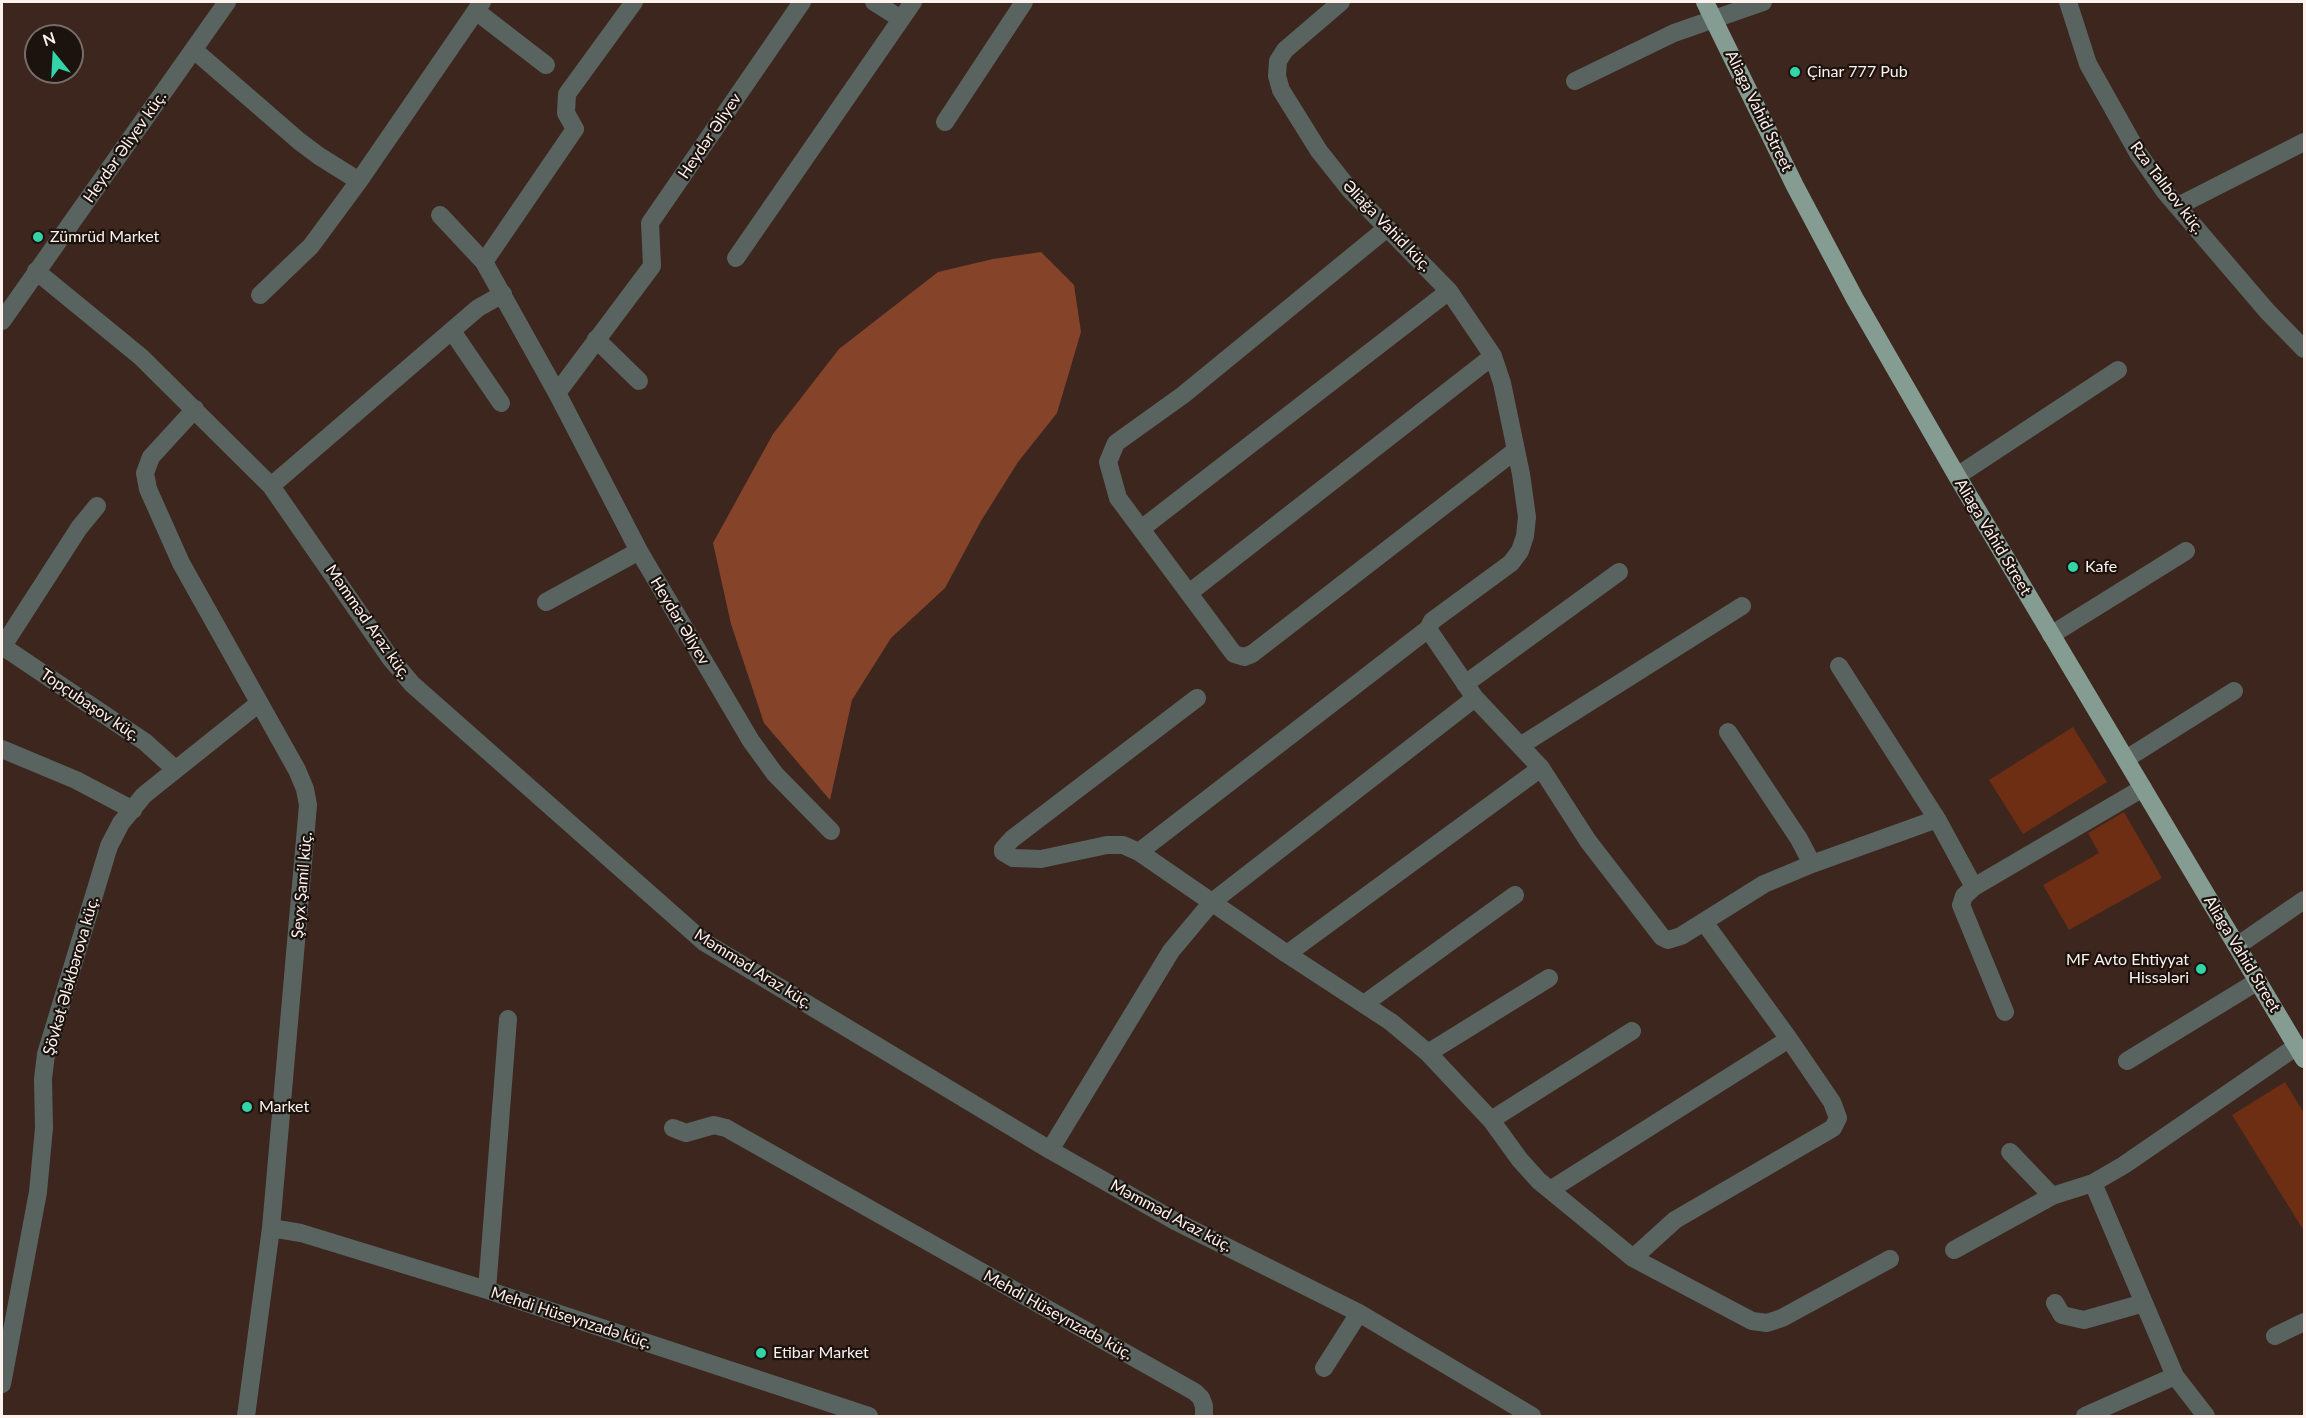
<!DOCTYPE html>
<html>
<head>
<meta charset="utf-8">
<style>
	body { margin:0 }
	#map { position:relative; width:2306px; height:1418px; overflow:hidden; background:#3c261e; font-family:Lato,sans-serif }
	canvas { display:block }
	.frame { position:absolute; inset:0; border:3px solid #fef2ee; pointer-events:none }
	.north { position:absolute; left:24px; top:24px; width:60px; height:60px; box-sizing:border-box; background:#1c120e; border:2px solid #766c68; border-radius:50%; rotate:342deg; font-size:16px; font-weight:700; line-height:24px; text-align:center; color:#fef2ee }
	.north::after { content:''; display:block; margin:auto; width:21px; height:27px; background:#32d4a8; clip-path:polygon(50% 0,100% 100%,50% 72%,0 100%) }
</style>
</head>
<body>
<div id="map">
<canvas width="2306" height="1418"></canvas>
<div class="frame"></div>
<div class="north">N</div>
</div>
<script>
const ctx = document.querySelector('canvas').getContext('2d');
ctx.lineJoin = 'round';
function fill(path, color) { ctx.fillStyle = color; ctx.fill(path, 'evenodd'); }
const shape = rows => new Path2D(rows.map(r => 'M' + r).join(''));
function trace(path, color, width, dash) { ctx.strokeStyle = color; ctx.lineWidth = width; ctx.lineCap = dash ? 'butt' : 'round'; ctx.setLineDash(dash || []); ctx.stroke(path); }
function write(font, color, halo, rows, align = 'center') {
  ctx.font = font + ' Lato,sans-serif'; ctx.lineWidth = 4.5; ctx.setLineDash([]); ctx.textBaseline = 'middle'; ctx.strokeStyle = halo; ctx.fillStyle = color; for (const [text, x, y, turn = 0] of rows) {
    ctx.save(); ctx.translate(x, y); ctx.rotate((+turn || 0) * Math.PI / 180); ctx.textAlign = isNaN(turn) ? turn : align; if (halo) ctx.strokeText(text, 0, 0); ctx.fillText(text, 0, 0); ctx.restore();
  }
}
fill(shape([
	[1041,252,1074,285,1081,332,1057,413,1018,462,981,521,945,588,891,638,852,700,830,800,764,723,731,624,713,543,773,434,839,349,938,272,993,259]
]), '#85442a');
fill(shape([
	[2073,727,2107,782,2023,834,1989,780],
	[2124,812,2162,878,2069,930,2043,885,2099,853,2088,833],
	[2285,1082,2304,1113,2304,1231,2232,1115]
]), '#6d2e14');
trace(shape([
	[874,2,901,19],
	[1341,2,1285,50,1278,61,1277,76,1281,90,1319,151,1350,190,1449,291,1493,356,1502,383,1521,474,1527,517,1525,536,1520,551,1511,563,1432,621,1428,629,1475,698,1541,768,1588,841,1662,937,1668,940,1681,936,1764,884,1812,864,1937,819,1974,887,2143,788],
	[2068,2,2088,64,2138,153,2166,193,2267,311,2304,349],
	[476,11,546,65],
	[194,50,299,141,319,156,359,181],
	[1575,81,1674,33,1763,2],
	[945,122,1024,2],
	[2178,206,2304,142],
	[440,215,484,262,557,393,639,551,751,741,775,774,831,831],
	[1387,228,1183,395,1116,443,1108,462,1118,498,1234,654,1244,657,1252,654,1516,450],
	[736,258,913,2],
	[484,262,575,129,566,113,567,94,634,2],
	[36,271,141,357,271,486,391,659,412,684,704,942,1050,1150,1175,1221,1359,1313,1532,1416],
	[260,295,311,246,359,181,482,2],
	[2,321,227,2],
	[452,331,501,403],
	[596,339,639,381],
	[557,393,652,266,650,223,802,2],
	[195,409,151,457,145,473,148,489,181,563,297,770,305,789,308,805,271,1228,246,1416],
	[1957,476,2118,370],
	[271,486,478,308,503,294],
	[1141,529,1449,291],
	[1189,593,1493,356],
	[546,602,639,551],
	[2051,635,2186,551],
	[2,646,145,742,175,769],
	[3,646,79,528,97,506],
	[1839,666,1937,819],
	[1465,684,1619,572],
	[1197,698,1012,839,1003,849,1003,852,1013,858,1041,859,1107,845,1123,845,1139,852,1287,954,1391,1022,1428,1053,1491,1120,1520,1160,1539,1181,1633,1258,1752,1321,1767,1323,1782,1318,1890,1259],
	[1728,732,1799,839,1812,864],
	[1520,746,1742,606],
	[2,749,76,780,133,810],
	[2126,759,2234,691],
	[1139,852,1428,629],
	[1974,887,1964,896,1961,905,2005,1012],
	[2237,946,2304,900],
	[1287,954,1541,768],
	[1364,1004,1515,895],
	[1428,1053,1549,978],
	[2127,1061,2258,981],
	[1491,1120,1632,1031],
	[673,1128,686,1133,714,1125,726,1128,1195,1392,1201,1398,1204,1406,1204,1416],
	[1050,1150,1171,951,1212,902,1475,698],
	[2010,1152,2052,1196],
	[1550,1190,1789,1039],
	[271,1228,301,1233,487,1290,869,1416],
	[1954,1250,2052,1196,2093,1183],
	[1633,1258,1675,1220,1833,1128,1838,1118,1832,1102,1789,1039,1704,922],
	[487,1290,508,1019],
	[2055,1303,2062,1315,2084,1320,2144,1303],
	[2275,1336,2304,1322],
	[1324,1368,1359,1313],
	[2,1384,38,1192,44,1128,43,1079,46,1054,109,846,121,823,144,795,258,704],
	[2085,1416,2175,1376],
	[2206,1416,2175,1376,2093,1183,2124,1165,2297,1046]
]), '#596460', 18);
trace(shape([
	[1705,2,1795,186,1855,299,1957,476,2304,1059]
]), '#849c92', 18);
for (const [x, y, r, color] of [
	[1795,72,6,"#32d4a8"],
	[38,237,6,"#32d4a8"],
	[2073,567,6,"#32d4a8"],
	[2201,969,6,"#32d4a8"],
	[247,1107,6,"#32d4a8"],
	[761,1353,6,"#32d4a8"]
]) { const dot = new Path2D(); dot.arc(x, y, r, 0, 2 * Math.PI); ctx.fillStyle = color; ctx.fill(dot); trace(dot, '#1c120e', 2); }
write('16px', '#fef2ee', '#1c120e', [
	["Çinar 777 Pub",1807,72],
	["Zümrüd Market",50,237],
	["Kafe",2085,567],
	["MF Avto Ehtiyyat",2189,960,"right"],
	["Hissələri",2189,978,"right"],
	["Market",259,1107],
	["Etibar Market",773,1353]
], 'left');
write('16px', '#fef2ee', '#1c120e', [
	["Aliaga Vahid Street",1759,111,64],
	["Heydər Əliyev",710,136,-56],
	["Heydər Əliyev küç.",125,147,-55],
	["Rza Talıbov küç.",2167,188,53],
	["Əliağa Vahid küç.",1387,226,46],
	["Aliaga Vahid Street",1993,537,59],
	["Heydər Əliyev",680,621,59],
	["Məmməd Araz küç.",368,622,55],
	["Topçubaşov küç.",90,705,34],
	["Şeyx Şamil küç.",302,885,-85],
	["Aliaga Vahid Street",2242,954,59],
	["Məmməd Araz küç.",753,969,32],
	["Şövkət Ələkbərova küç.",71,976,-74],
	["Məmməd Araz küç.",1171,1216,28],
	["Mehdi Hüseynzadə küç.",1058,1315,29],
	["Mehdi Hüseynzadə küç.",571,1318,18]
]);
</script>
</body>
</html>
